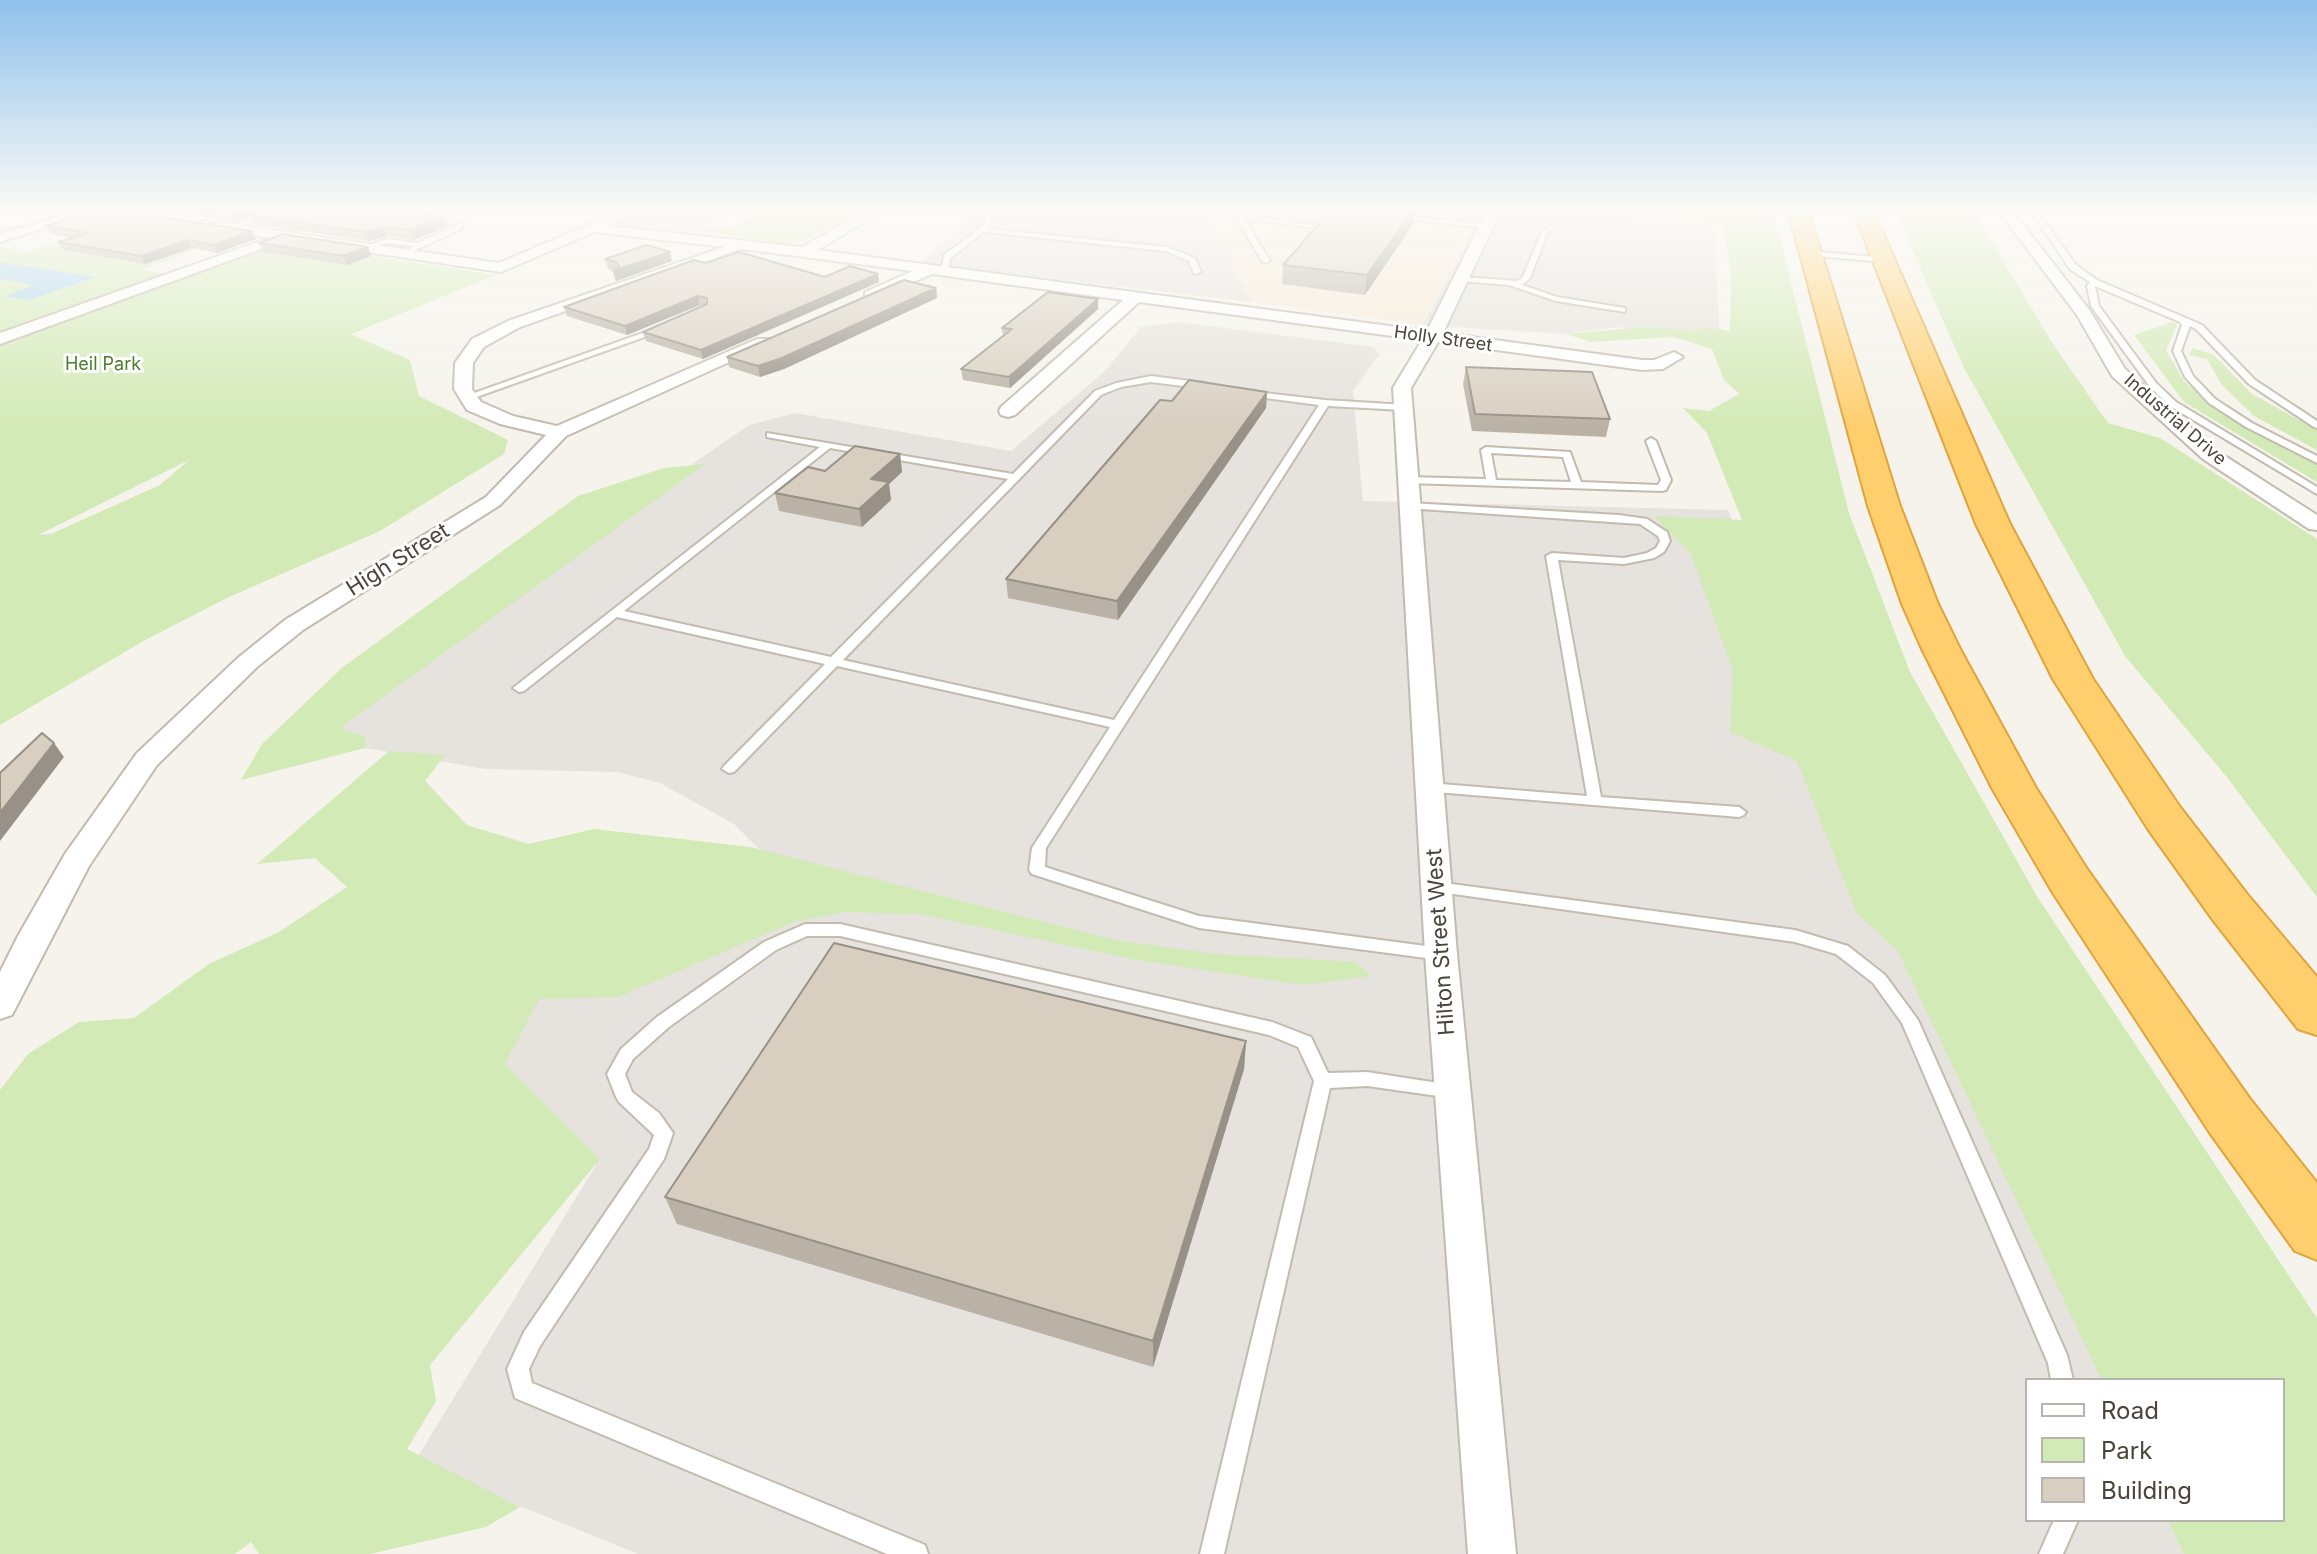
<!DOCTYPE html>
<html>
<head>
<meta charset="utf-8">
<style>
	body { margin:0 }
	#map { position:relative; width:2317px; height:1554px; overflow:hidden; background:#f6f3ec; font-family:Inter,sans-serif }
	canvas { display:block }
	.legend { position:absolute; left:2025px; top:1378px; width:260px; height:144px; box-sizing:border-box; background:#fff; border:2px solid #b7b4b0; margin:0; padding:10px 14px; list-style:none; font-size:24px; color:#4b4439 }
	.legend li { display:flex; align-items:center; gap:16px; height:40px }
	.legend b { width:40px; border:2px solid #b7b4b0 }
</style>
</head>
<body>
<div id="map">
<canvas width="2317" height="1554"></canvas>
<ul class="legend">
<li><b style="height:10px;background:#fff"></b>Road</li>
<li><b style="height:22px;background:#d2eab5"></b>Park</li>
<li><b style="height:22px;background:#d8cfc1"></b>Building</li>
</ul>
</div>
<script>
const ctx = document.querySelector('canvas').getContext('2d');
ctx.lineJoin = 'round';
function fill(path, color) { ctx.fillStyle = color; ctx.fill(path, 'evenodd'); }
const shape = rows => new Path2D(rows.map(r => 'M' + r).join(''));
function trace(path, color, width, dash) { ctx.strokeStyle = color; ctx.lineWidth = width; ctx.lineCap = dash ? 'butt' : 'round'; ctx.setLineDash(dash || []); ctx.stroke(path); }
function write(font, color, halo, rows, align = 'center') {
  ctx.font = font + ' Inter,sans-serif'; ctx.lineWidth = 6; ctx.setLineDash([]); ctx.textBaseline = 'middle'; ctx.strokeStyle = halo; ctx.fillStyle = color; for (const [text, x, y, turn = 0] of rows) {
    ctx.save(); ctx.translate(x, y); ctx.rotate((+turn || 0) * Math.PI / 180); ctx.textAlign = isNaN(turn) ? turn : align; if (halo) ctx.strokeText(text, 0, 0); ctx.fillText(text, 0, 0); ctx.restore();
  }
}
fill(shape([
	[1202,210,1304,210,1472,228,1423,325,1252,302]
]), '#f7ead8');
fill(shape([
	[640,210,743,210,722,221,679,232,610,223],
	[958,210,1202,210,1252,302,920,263,960,229,969,214],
	[1304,210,1713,210,1720,342,1618,327,1566,334,1423,325,1471,229],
	[1178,322,1374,347,1379,355,1353,391,1363,501,1728,510,1897,940,2137,1380,2027,1380,2027,1520,2214,1520,2232,1554,638,1554,414,1463,596,1165,493,1062,532,991,781,871,734,824,660,783,617,772,485,769,297,736,749,425,795,413,1011,451,1106,370,1141,327]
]), '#e6e2dd');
fill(shape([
	[763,210,860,210,802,242,782,244,693,229,733,226],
	[1627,210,1773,210,1849,513,1910,672,2038,898,2317,1318,2317,1554,2184,1554,2168,1520,2283,1520,2283,1380,2102,1380,1898,951,1857,913,1797,761,1730,732,1733,671,1691,554,1654,516,1742,520,1707,433,1683,408,1709,411,1739,394,1724,380,1712,349,1673,337,1591,342,1566,334,1644,327,1694,330,1710,327,1730,331,1731,274,1723,223,1635,217],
	[1895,210,1973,210,2053,344,2108,423,2160,438,2317,539,2317,897,2226,776,2125,656,1963,366],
	[130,220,231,236,142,270,189,277,285,242,495,275,351,334,410,360,419,396,508,440,504,454,380,531,229,597,147,639,0,725,0,246,29,252],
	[189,460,160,485,51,534,38,535],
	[2172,322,2178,324,2166,350,2184,381,2220,412,2317,463,2317,482,2184,402,2134,335],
	[2193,348,2214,355,2252,394,2317,430,2317,450,2254,416,2222,385,2207,359,2189,355],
	[705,464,340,728,366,737,365,748,241,780,262,744,343,667,578,496,664,468],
	[389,751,445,755,425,781,467,825,529,844,594,829,750,847,1115,940,1215,954,1356,962,1371,976,1304,985,1137,960,919,914,844,912,794,922,618,997,539,999,505,1064,600,1159,430,1365,436,1401,407,1449,520,1507,486,1527,370,1554,259,1554,251,1542,235,1554,0,1554,0,1090,28,1054,79,1022,134,1018,209,964,279,932,347,887,315,858,257,864]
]), '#d2eab5');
fill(shape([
	[0,262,95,277,30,300,5,296,34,285,0,279]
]), '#a9d4f2');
const service = shape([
	[236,210,245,210,202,225,197,224,236,210],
	[276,210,285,210,231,229,226,228,276,210],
	[982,210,988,210,992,218,988,229,1167,247,1195,258,1201,272,1194,274,1189,261,1166,251,984,232,950,258,948,272,941,274,944,255,983,226,986,218,982,210],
	[2030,210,2036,210,2076,265,2097,280,2202,325,2255,380,2317,421,2317,428,2314,427,2249,384,2196,329,2190,326,2181,351,2193,376,2215,399,2252,423,2317,456,2317,463,2246,427,2209,403,2185,377,2173,351,2182,325,2180,322,2095,286,2099,306,2156,383,2176,402,2317,487,2317,494,2170,406,2150,387,2091,306,2087,286,2090,282,2070,269,2030,210],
	[1237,212,1241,215,1327,227,1324,229,1244,219,1270,261,1266,263,1262,261,1234,214,1237,212],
	[427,215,464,224,460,230,413,251,409,249,412,246,387,243,365,250,361,248,387,239,417,243,457,225,425,218,427,215],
	[1395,215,1486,224,1489,226,1486,228,1393,218,1395,215],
	[1545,229,1548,231,1530,278,1522,285,1557,297,1625,308,1625,312,1556,301,1509,285,1461,281,1457,279,1461,277,1518,281,1523,277,1542,231,1545,229],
	[1810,251,1883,258,1887,260,1883,262,1807,255,1810,251],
	[657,328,664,330,471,399,463,397,657,328],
	[1151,376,1206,383,1210,386,1206,389,1151,382,1121,387,1101,395,843,660,1114,720,1319,405,1250,396,1247,395,1247,391,1325,400,1406,405,1408,407,1403,410,1328,406,1046,848,1045,867,1199,916,1441,948,1447,950,1449,954,1447,958,1441,960,1199,928,1032,874,1029,870,1032,848,1110,727,837,666,734,772,729,773,722,769,724,766,825,664,617,617,524,691,519,692,513,688,820,447,767,437,767,433,1013,474,1095,391,1116,383,1151,376],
	[830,448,1008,479,831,657,624,611,830,448],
	[1651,438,1656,441,1671,480,1666,490,1662,491,1408,483,1403,480,1408,477,1486,479,1481,450,1486,447,1570,452,1581,482,1658,485,1661,480,1646,441,1651,438],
	[1491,453,1563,457,1571,482,1496,480,1491,453],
	[1410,503,1619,515,1647,519,1667,532,1670,541,1664,552,1654,558,1624,564,1558,560,1601,797,1739,807,1746,812,1744,815,1739,817,1424,791,1422,788,1424,785,1429,783,1587,796,1546,556,1552,553,1624,558,1647,553,1656,548,1660,541,1658,536,1640,524,1406,508,1406,504,1410,503],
	[1437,882,1795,930,1848,946,1885,975,1918,1020,2067,1355,2073,1380,2051,1380,2048,1363,1902,1023,1873,983,1836,954,1795,942,1432,891,1429,887,1432,883,1437,882],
	[805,924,840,924,1272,1022,1311,1037,1328,1073,1367,1072,1458,1086,1461,1091,1458,1096,1452,1098,1367,1086,1330,1088,1224,1554,1200,1554,1314,1081,1298,1047,1269,1035,840,936,807,936,776,950,669,1027,633,1059,625,1074,632,1092,659,1113,673,1133,664,1159,540,1346,529,1369,532,1383,925,1545,928,1554,887,1554,515,1398,507,1369,524,1332,649,1149,654,1135,619,1102,616,1097,607,1074,621,1049,657,1017,764,942,805,924],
	[2054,1520,2078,1520,2063,1554,2039,1554,2054,1520]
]);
const minor = shape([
	[80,210,101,210,0,242,0,234,80,210],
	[623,210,641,210,609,226,802,247,868,210,884,210,818,250,1427,331,1487,210,1501,210,1443,333,1642,360,1654,360,1674,352,1683,357,1663,369,1642,370,1438,342,1411,388,1457,954,1516,1554,1468,1554,1425,954,1393,388,1422,340,1139,302,1015,415,1008,417,1001,415,999,411,1001,407,1123,300,932,274,870,300,865,298,865,292,913,271,741,249,520,327,484,347,473,363,472,389,481,402,513,416,557,426,757,339,769,339,771,343,566,436,500,505,303,630,257,667,157,765,89,866,12,1015,0,1019,0,972,18,936,65,854,137,753,239,657,285,620,486,497,546,435,500,424,467,410,454,389,455,363,472,339,508,321,724,247,594,232,501,272,286,240,0,344,0,333,269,238,213,229,211,226,218,222,499,263,623,210],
	[1998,210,2012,210,2090,311,2125,369,2217,451,2317,515,2317,530,2309,529,2203,459,2112,376,2077,315,1998,210]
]);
const motorway = shape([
	[1788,210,1808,210,1900,506,1938,604,1960,649,2036,788,2087,869,2250,1099,2317,1183,2317,1260,2295,1251,2210,1133,2053,893,1992,788,1922,649,1902,604,1868,506,1788,210],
	[1853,210,1873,210,2010,524,2093,679,2180,807,2247,894,2317,977,2317,1035,2298,1029,2213,920,2148,829,2053,679,1976,524,1853,210]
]);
trace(service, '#c2bbae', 4);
trace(minor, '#c2bbae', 4);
trace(motorway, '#e0a43c', 4);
fill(service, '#fff');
fill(minor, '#fff');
fill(motorway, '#ffcf6e');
fill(shape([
	[154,210,341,210,446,227,414,240,387,236,369,241,254,224,250,216,235,222,225,220,222,212,207,217],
	[1331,210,1423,210,1419,215,1414,215,1413,224,1365,295,1282,284,1283,265],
	[46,226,252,231,256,239,217,253,192,248,145,264,63,250,58,242,73,238,50,234],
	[259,243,368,247,371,256,347,265,263,252],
	[605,259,672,261,616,281,613,271,608,269],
	[706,263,825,277,878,274,879,282,703,359,646,341,643,332,703,306,700,305,627,335,567,316,564,307],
	[936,288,937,298,784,369,760,377,729,367,727,357],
	[1098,299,1098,309,1010,388,963,380,961,369,1003,336,1002,328],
	[1466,367,1610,419,1606,437,1472,431,1463,384],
	[1267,392,1266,408,1118,620,1008,598,1006,579],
	[900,454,902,472,889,484,891,500,862,527,779,511,775,493],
	[1246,1041,1244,1069,1153,1367,677,1224,665,1197]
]), '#bab2a6');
fill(shape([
	[203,210,221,210,222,212,207,217],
	[230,210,268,210,250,215,250,216,235,222],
	[1413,210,1415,210,1413,224,1365,295,1367,275],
	[443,217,446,227,414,240,410,230],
	[384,227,387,236,369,241,365,232],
	[252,231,256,239,217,253,214,245],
	[188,240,192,248,145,264,141,256],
	[368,247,371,256,347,265,343,256],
	[670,252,672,261,616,281,613,271],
	[878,274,879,282,703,359,701,350],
	[936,288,937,298,784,369,760,377,758,366],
	[698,296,700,305,627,335,625,326],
	[1098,299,1098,309,1010,388,1009,377],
	[1267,392,1266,408,1118,620,1117,601],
	[900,454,902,472,889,484,891,500,862,527,859,509,871,479],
	[54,743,64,757,0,841,0,813],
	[1246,1041,1244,1069,1153,1367,1153,1341]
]), '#979187');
const building = shape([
	[97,210,113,210,252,231,214,245,188,240,141,256,58,242,89,233,46,226,97,210],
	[263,210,341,210,364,213,373,210,389,210,443,217,410,230,384,227,365,232,250,215,263,210],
	[1331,210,1413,210,1367,275,1283,265,1331,210],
	[283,234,368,247,343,256,259,243,283,234],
	[647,245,670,252,613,271,619,267,617,262,605,259,647,245],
	[739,252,825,277,850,266,878,274,701,350,643,332,707,304,707,298,698,296,625,326,564,307,694,260,706,263,739,252],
	[904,280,936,288,782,358,758,366,727,357,904,280],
	[1048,292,1098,299,1009,377,961,369,1012,329,1002,328,1048,292],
	[1466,367,1592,372,1610,419,1475,414,1466,367],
	[1189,380,1267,392,1117,601,1006,579,1160,400,1172,401,1189,380],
	[855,446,900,454,871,479,889,482,859,509,775,493,808,467,825,471,855,446],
	[42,733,54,743,0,813,0,773,42,733],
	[834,943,1246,1041,1153,1341,665,1197,834,943]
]);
fill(building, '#d8cfc1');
trace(building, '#979187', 2);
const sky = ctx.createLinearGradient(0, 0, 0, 427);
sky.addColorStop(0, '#8fc1ec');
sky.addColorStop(0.49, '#fbfaf6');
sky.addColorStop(1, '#fbfaf600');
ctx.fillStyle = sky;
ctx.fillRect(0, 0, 2317, 427);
write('18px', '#4b4439', '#fff', [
	["Holly Street",1443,339,8],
	["Industrial Drive",2175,420,41]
]);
write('18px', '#4a7f2a', '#fff', [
	["Heil Park",103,365]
]);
write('22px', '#4b4439', '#fff', [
	["High Street",398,560,-32],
	["Hilton Street West",1441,942,-94]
]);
</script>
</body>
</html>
